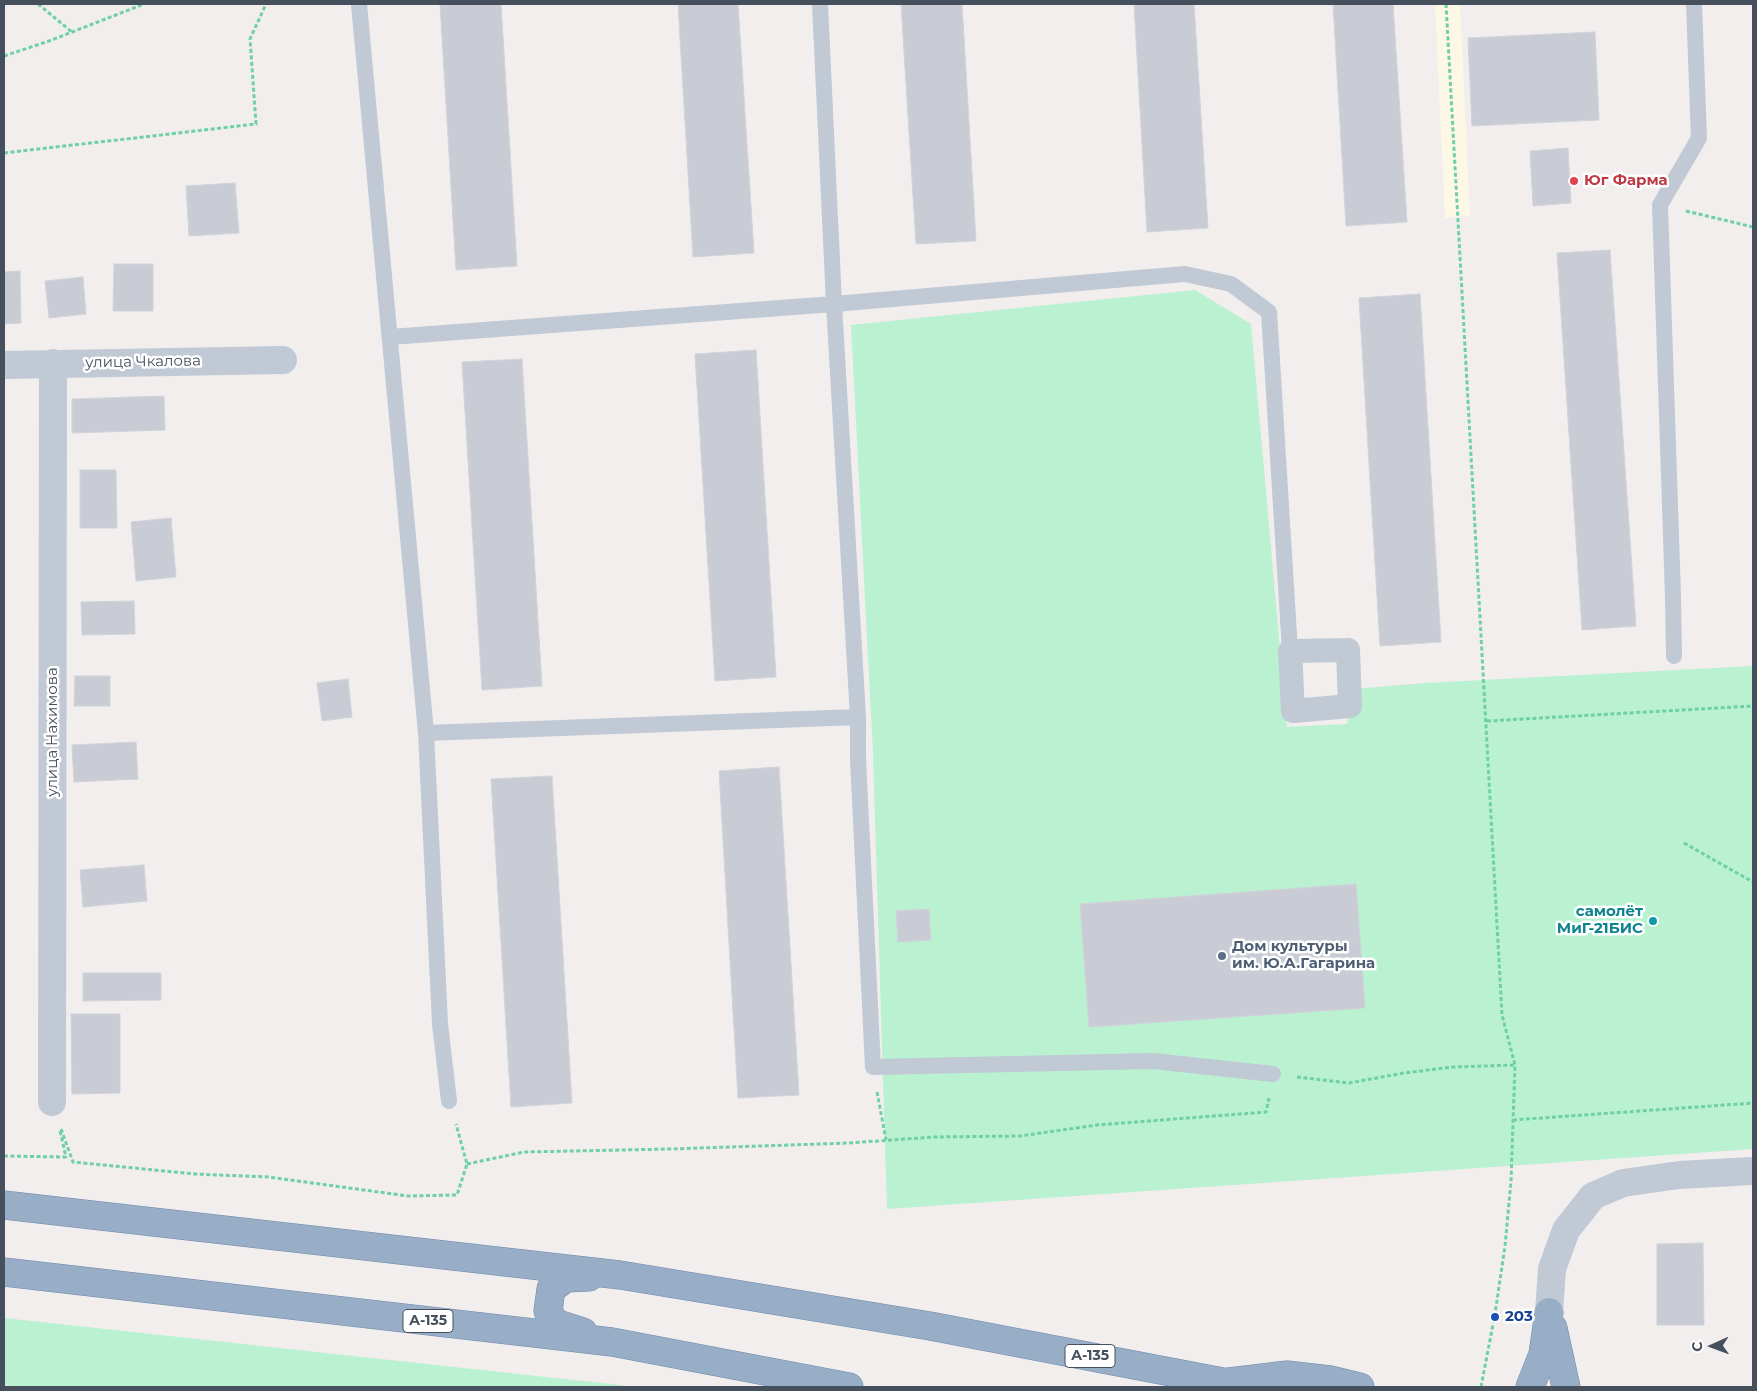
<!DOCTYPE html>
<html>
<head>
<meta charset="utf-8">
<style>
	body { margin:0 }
	#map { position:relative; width:1757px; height:1391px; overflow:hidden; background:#f1eeed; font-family:Montserrat,sans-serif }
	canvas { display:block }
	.frame { position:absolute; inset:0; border:5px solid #45505c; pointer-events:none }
	.north { position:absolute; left:1687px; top:1321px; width:50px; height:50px; -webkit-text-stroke:4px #fff; paint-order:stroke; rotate:268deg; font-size:14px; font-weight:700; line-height:20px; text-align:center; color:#45505c }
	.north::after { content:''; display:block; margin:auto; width:18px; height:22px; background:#45505c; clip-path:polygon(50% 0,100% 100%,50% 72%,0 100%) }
</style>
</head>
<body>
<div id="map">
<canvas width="1757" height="1391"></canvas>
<div class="frame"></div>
<div class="north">С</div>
</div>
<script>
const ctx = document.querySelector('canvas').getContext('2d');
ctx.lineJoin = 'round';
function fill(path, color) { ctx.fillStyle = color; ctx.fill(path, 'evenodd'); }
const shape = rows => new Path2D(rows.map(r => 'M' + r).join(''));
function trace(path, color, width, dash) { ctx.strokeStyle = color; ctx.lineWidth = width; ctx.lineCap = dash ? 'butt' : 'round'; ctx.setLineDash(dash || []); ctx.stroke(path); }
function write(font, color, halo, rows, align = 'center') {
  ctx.font = font + ' Montserrat,sans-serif'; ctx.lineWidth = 5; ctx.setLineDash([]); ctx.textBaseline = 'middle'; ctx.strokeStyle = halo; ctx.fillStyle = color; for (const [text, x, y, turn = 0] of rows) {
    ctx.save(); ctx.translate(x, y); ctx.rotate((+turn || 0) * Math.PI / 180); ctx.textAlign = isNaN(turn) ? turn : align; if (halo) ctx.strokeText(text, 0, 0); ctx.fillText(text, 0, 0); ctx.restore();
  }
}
fill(shape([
	[1435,4,1460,4,1470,216,1445,218]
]), '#fdf7e5');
fill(shape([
	[1195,290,1251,324,1287,727,1347,724,1354,689,1426,683,1753,666,1753,1149,887,1209,873,754,851,325],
	[4,1318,629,1386,638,1387,22,1387,4,1385]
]), '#b9f1d1');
const building = shape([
	[440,4,501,4,517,266,456,270,440,4],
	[678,4,738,4,754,253,693,257,678,4],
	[901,4,962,4,976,241,916,244,901,4],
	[1134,4,1194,4,1208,228,1147,232,1134,4],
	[1333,4,1393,4,1407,222,1346,226,1333,4],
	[1595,32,1599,120,1472,126,1468,38,1595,32],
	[1568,148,1571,203,1533,206,1530,151,1568,148],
	[235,183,239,233,189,236,186,186,235,183],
	[1610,250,1636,626,1582,630,1557,253,1610,250],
	[114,264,153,264,153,311,113,311,114,264],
	[20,271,21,323,4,324,4,272,20,271],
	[83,277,86,314,49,318,45,281,83,277],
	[1420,294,1441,642,1380,646,1359,298,1420,294],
	[756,350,776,677,715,681,695,354,756,350],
	[522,359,542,686,482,690,462,362,522,359],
	[164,396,165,430,72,433,72,399,164,396],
	[80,470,116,470,117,528,80,528,80,470],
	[171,518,176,577,136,581,131,522,171,518],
	[134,601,135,634,82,635,81,602,134,601],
	[75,676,110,676,110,706,74,706,75,676],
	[348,679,352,717,322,721,317,683,348,679],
	[136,742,138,779,74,782,72,745,136,742],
	[779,767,799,1095,738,1098,719,771,779,767],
	[552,776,572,1103,511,1107,491,779,552,776],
	[144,865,147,901,83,907,80,870,144,865],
	[1356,884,1365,1008,1089,1027,1080,904,1356,884],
	[929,909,931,940,898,942,896,911,929,909],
	[83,973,161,973,161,1000,83,1001,83,973],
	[71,1014,120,1014,120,1093,72,1094,71,1014],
	[1703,1243,1704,1325,1657,1325,1657,1244,1703,1243]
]);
fill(building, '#c9ccd4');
trace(building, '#d1d3da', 1);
const trunk = shape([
	[4,1205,620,1275,930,1326,1249,1387],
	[4,1272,612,1342,849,1387],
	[1553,1328,1566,1387],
	[583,1332,555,1323,548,1311,551,1289,566,1278,589,1277],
	[1229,1382,1287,1375,1331,1380,1360,1387],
	[1530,1387,1543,1354,1549,1312]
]);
trace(trunk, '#6e89ab', 29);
trace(shape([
	[38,4,72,32],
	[1446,4,1502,1015,1515,1065,1511,1181,1505,1246,1495,1314,1481,1387],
	[4,56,49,41,144,4],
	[4,153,256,124,250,39,266,4],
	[1686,211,1753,227],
	[1487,721,1753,706],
	[1684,843,1753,882],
	[1297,1077,1349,1083,1404,1073,1453,1067,1515,1065],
	[877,1092,886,1140],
	[1513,1120,1753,1103],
	[61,1129,73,1162,195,1174,268,1177,408,1196,457,1195,467,1164,456,1124],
	[4,1156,66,1157,60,1131],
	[467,1164,524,1152,670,1149,849,1143,934,1137,1020,1136,1097,1125,1266,1112,1269,1098]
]), '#70d0a5', 3, [4, 2.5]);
trace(shape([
	[359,4,426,733,440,1024,449,1101],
	[820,4,834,304,858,717,858,759,873,1067,1153,1061,1273,1074],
	[390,337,834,304,1185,274,1231,284,1269,312,1290,651],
	[1674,656,1673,596,1660,205,1699,138,1694,4],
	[426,733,858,717]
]), '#c0c9d4', 16);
trace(shape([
	[1348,650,1350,706,1293,711,1290,651,1348,650]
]), '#c0c9d4', 24);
trace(shape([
	[4,365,283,360],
	[52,1102,53,363],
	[1549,1312,1552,1269,1566,1230,1593,1196,1623,1183,1679,1175,1753,1171]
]), '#c0c9d4', 28);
trace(trunk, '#98adc6', 28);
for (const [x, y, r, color] of [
	[1574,181,5,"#e0444e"],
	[1653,921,5,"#0f9aa8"],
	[1222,956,5,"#5c6f8a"],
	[1495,1317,5,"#1a4fb4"]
]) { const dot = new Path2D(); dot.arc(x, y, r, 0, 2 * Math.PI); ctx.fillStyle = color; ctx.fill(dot); trace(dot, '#fff', 2); }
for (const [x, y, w] of [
	[428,1321,50],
	[1090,1356,50]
]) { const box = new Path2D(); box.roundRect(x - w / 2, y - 11.5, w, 23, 4); ctx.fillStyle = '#fff'; ctx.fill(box); trace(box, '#45505c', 1); }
write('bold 14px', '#45505c', null, [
	["А-135",428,1321],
	["А-135",1090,1356]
]);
write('bold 15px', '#be3a42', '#fff', [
	["Юг Фарма",1584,181]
], 'left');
write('15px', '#45505c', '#fff', [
	["улица Чкалова",143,362,-1],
	["улица Нахимова",53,732,-90]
]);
write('bold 15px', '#0d838f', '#fff', [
	["самолёт",1643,912],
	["МиГ-21БИС",1643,929]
], 'right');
write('bold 15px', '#4e5e75', '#fff', [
	["Дом культуры",1232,947],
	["им. Ю.А.Гагарина",1232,964]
], 'left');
write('bold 15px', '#164399', '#fff', [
	["203",1505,1317]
], 'left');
</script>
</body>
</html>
